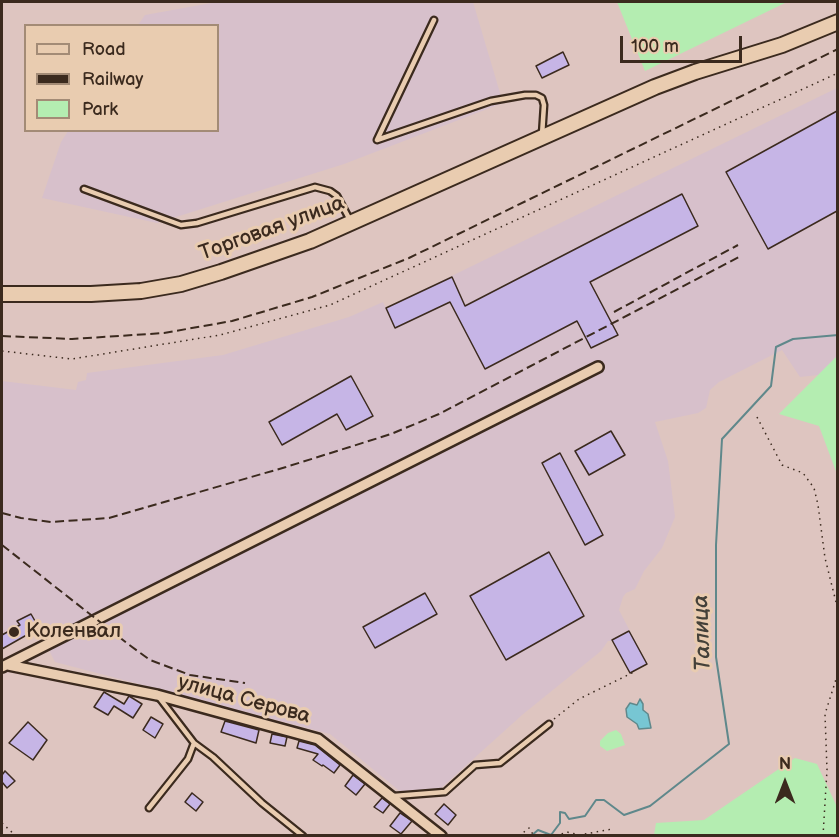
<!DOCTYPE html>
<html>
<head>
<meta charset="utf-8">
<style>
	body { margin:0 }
	#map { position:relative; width:839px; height:837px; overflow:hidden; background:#dec5c0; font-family:"Balsamiq Sans",sans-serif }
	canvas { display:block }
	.frame { position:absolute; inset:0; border:3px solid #3b2a1e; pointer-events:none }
	.legend { position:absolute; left:24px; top:24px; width:195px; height:108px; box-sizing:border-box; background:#e9ccb0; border:2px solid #a38b76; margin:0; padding:8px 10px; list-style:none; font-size:18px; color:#3b2a1e }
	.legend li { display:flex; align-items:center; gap:12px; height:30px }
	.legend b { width:30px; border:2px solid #a38b76 }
	.north { position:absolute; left:755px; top:753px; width:60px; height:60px; -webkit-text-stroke:4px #e9ccb0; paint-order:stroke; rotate:0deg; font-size:16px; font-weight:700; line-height:24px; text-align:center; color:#3b2a1e }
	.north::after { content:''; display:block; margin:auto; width:21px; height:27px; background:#3b2a1e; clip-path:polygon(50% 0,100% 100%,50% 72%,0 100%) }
	.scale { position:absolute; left:620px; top:36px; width:122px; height:27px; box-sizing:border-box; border:3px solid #3b2a1e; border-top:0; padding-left:8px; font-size:18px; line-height:21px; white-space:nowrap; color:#3b2a1e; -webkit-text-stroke:4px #e9ccb0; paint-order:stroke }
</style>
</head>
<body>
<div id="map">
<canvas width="839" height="837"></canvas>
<div class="frame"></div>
<ul class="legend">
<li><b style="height:8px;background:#e9ccb0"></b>Road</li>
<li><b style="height:8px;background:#3b2a1e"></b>Railway</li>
<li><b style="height:16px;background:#b4edb1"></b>Park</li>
</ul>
<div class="north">N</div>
<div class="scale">100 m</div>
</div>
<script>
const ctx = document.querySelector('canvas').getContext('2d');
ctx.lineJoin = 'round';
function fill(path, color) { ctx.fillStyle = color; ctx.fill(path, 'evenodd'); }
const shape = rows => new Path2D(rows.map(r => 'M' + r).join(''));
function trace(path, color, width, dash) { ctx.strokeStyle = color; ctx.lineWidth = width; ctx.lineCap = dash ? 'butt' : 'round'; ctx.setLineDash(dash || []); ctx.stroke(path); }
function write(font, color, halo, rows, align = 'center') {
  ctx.font = font + ' "Balsamiq Sans",sans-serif'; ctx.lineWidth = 6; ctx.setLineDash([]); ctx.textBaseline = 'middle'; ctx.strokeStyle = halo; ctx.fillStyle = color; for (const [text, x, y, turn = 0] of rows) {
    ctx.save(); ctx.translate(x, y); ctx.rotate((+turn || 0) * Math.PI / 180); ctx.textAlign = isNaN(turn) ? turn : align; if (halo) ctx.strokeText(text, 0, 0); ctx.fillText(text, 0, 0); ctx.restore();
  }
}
fill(shape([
	[217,2,473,2,503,103,344,164,157,223,42,198,61,142,68,131,218,130,218,26,138,25,145,15],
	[837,88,837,373,800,377,782,350,719,382,710,390,706,408,698,413,655,422,668,461,675,517,662,548,644,571,635,589,626,593,623,597,619,610,647,664,630,673,612,641,608,641,601,651,522,715,440,789,402,793,330,734,55,662,31,614,18,621,20,625,2,635,2,381,76,390,78,382,86,380,87,373,223,355,349,317,383,302,386,308]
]), '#d7c0cb');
fill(shape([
	[617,2,787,2,645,71],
	[837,356,837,474,819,426,779,414],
	[616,730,621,734,625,745,607,751,600,746,600,741,608,733],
	[795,758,817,764,837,807,837,835,654,835,656,823,704,820]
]), '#b4edb1');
const water = shape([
	[640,699,643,704,643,710,648,714,651,728,639,729,637,724,627,717,626,709,630,703,637,705,640,699]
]);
fill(water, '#77c6d3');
trace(water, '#5f888b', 1.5);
trace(shape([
	[531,836,538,830,551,835,560,823,560,812,565,813,569,819,585,816,596,800,604,800,624,815,650,806,729,744,716,657,716,545,722,439,771,386,776,347,793,339,838,335]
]), '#5f888b', 2);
const building = shape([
	[563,52,569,65,542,78,536,66,563,52],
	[837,111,837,211,768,249,726,172,837,111],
	[682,194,698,226,590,282,618,335,591,348,577,321,485,369,450,302,395,328,386,308,452,277,465,306,682,194],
	[351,376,373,416,346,430,337,414,282,445,269,422,351,376],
	[611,431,625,455,589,475,575,451,611,431],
	[560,453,603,535,585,545,542,463,560,453],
	[549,552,584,616,506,660,470,596,549,552],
	[425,593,437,614,375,648,363,627,425,593],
	[31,614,39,628,2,649,2,635,20,625,17,621,31,614],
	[629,631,647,664,630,673,612,640,629,631],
	[104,692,124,704,129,696,142,704,133,718,114,706,108,715,94,707,104,692],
	[151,717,163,724,155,738,143,730,151,717],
	[225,721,259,730,256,743,221,732,225,721],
	[28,722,47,740,33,760,9,743,28,722],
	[272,734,287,737,285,746,270,743,272,734],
	[299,741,315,745,340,765,334,773,323,765,322,766,313,760,318,754,297,748,299,741],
	[5,771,15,781,7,788,2,782,2,775,5,771],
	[353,775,365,784,356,795,345,786,353,775],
	[192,793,203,802,196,811,185,802,192,793],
	[382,798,390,804,383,813,374,807,382,798],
	[444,804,456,815,448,825,435,814,444,804],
	[400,813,412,821,401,834,390,826,400,813]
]);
fill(building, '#c6b5e6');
trace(building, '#3b2a1e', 1.5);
const lane = shape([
	[434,20,377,140,491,101,525,95,536,95,542,98,544,105,542,135],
	[84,189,181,225,197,223,315,187,330,191,337,196,350,220],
	[194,743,213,757,262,803,303,836],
	[394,796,445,792,475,765,500,763,549,724],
	[149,808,188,759,194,743,158,696]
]);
const street = shape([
	[8,665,157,695,318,739,441,836],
	[2,667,598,367]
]);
const secondary = shape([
	[2,294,91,294,141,291,181,284,221,272,310,241,655,87,695,72,782,45,838,22]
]);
trace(lane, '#3b2a1e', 9);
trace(street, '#3b2a1e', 14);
trace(secondary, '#3b2a1e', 18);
trace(shape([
	[2,351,72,359,220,335,330,305,838,73],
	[757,417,782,465,803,473,814,488,818,505,825,558,838,610],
	[554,719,579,699,634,672],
	[2,823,16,836],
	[519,836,529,828,534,836],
	[556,836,567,832,580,835,612,829],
	[823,836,827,770,825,714,838,673]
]), '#3b2a1e', 1.5, [1.5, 4.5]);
trace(lane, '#e9ccb0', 4.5);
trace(street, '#e9ccb0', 9);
trace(secondary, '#e9ccb0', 14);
trace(shape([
	[614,312,738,245],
	[2,336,72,339,164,333,232,321,312,297,409,258,838,49],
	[2,513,21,518,51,522,109,518,286,467,391,434,439,414,739,257],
	[2,545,128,644,150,660,190,675,245,683]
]), '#3b2a1e', 2, [9, 4.5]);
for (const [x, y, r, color] of [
	[14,632,6,"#3b2a1e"]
]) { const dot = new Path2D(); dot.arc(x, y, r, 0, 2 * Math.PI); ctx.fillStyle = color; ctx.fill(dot); trace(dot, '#e9ccb0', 2); }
write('21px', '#3b2a1e', '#e9ccb0', [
	["Торговая улица",272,229,-20],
	["улица Серова",244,700,15]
]);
write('21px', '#3b2a1e', '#e9ccb0', [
	["Коленвал",26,632]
], 'left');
write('italic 22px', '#444139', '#e9ccb0', [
	["Талица",703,633,-92]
]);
</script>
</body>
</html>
